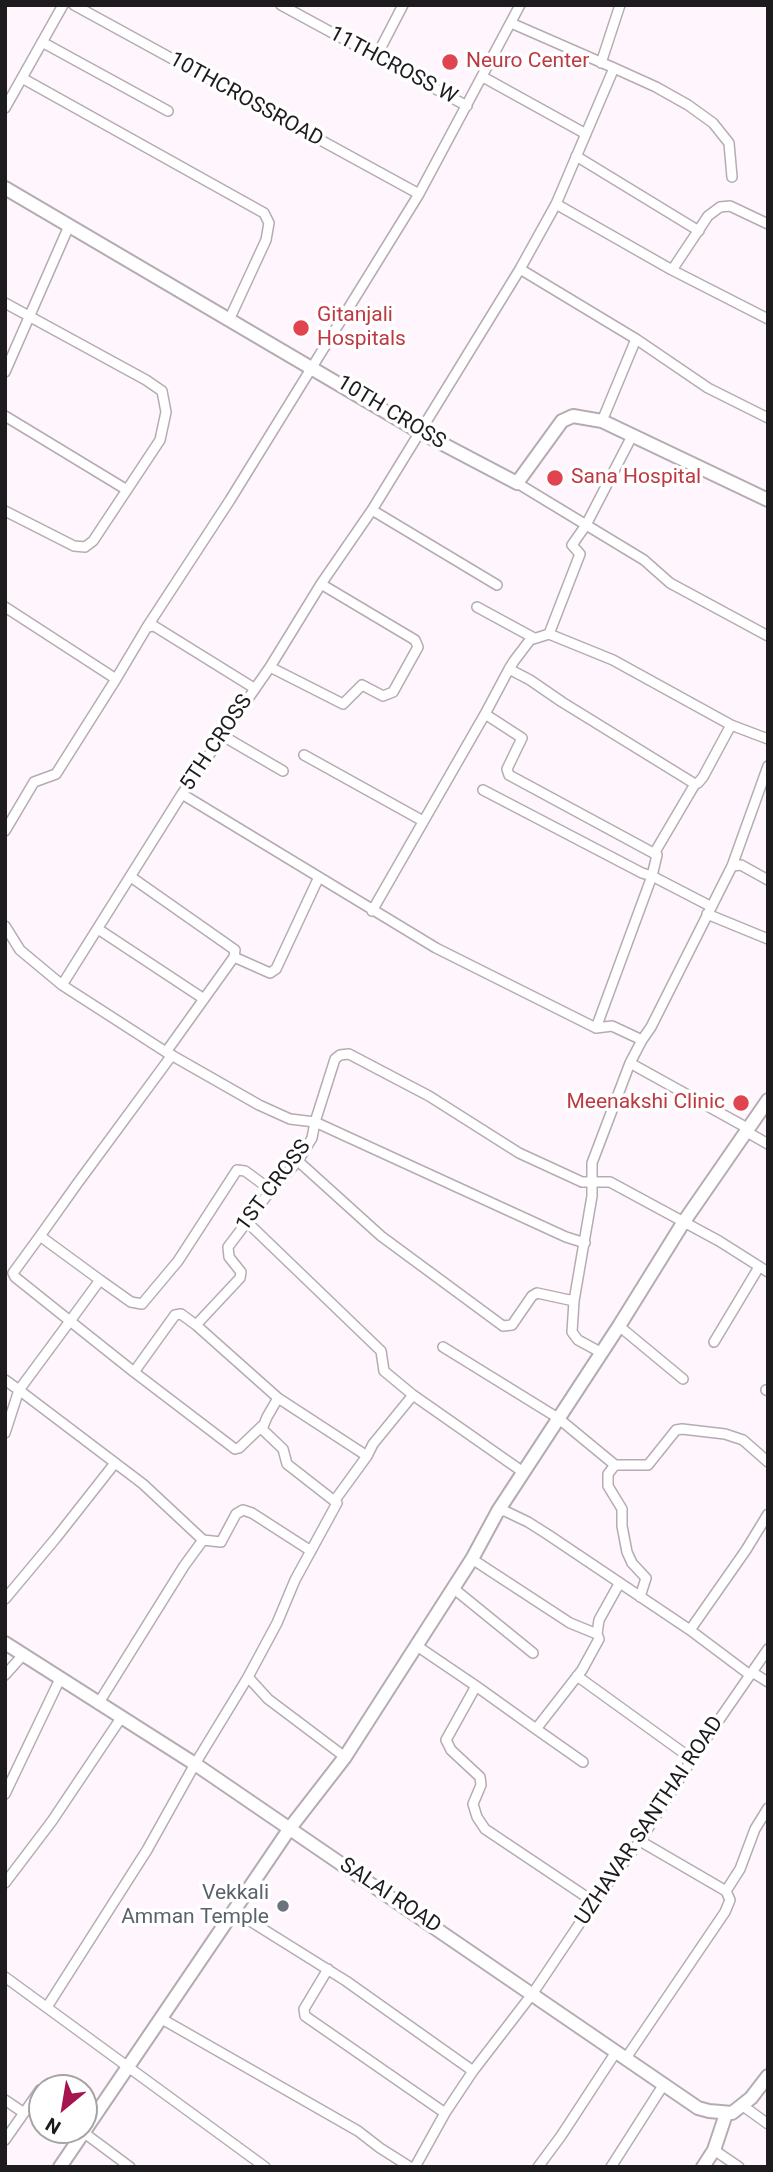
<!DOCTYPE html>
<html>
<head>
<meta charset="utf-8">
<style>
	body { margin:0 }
	#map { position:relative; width:773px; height:2172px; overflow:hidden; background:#fef5fd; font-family:Roboto,sans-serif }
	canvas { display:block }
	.frame { position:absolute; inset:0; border:7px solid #1e1b1e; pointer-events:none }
	.north { position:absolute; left:28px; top:2074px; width:70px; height:70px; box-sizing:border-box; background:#fff; border:2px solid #a5a4a5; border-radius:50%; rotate:210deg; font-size:19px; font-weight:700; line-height:28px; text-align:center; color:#1e1b1e }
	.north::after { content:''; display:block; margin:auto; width:24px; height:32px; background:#a71550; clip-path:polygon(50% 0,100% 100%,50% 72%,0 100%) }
</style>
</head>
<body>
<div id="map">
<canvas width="773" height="2172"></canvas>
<div class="frame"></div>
<div class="north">N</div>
</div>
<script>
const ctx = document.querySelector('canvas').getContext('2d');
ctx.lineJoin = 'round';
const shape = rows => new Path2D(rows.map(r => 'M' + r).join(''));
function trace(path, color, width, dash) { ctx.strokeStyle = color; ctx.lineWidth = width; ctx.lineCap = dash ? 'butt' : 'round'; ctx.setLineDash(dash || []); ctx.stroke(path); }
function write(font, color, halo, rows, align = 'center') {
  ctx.font = font + ' Roboto,sans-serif'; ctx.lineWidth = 7; ctx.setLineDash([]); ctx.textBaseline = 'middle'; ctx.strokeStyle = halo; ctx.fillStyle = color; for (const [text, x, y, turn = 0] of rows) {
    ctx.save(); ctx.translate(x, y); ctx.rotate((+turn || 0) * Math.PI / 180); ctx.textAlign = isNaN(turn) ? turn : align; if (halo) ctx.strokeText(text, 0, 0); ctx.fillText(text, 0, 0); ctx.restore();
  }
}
const street = shape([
	[74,5,419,194],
	[281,5,467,106],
	[511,23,614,68],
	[42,42,168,111],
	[376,57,403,5],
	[601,63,620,5],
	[483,77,586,134],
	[22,78,264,213,269,223,266,240,229,320],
	[5,108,63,5],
	[576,156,699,231],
	[556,204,614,68,656,87,688,105,713,123,729,143,732,177],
	[520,269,636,339,708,388,768,418],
	[672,270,708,216,720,207,730,206,768,224],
	[5,303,146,380,162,391,166,412,160,440,93,541,85,547,74,546,5,511],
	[5,372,69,226],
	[5,416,127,490],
	[602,421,636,339],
	[517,483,644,560,670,583,768,636],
	[372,510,497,585],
	[5,607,116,679,147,627,154,626,254,688],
	[477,607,534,638],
	[147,627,230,500,419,194,520,5],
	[549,634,580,554,572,545,586,525,632,436],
	[270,667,343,704,362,685,383,696,393,692,418,647,415,640,321,584],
	[485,714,509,669],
	[223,736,283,771],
	[304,755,423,821],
	[695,784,562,702,530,680,509,669,514,661,530,640,549,634,613,660,731,725,768,739],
	[483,790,642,873,652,876,710,906],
	[182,794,436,948,596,1028,612,1026,642,1040],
	[5,831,34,782,56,774,116,679],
	[655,852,695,784,698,783,703,777,731,725],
	[732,866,768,766],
	[131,877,235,950,234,957,166,1052],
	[372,911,485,714,522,738,507,769,509,775,657,855,652,876,596,1028],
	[707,914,768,939],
	[5,926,20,950,62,985,166,1052,259,1105,290,1119,315,1122,335,1059,340,1055,349,1054,429,1096,519,1153,582,1182,610,1182,719,1241,768,1272],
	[98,929,204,999],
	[234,957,270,973,276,969,318,879],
	[62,985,182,794,270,667,321,584,372,510,520,269,556,204,672,270,768,319],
	[630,1063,749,1129],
	[747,1132,768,1144],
	[298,1161,381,1236,503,1326,512,1325,532,1296,537,1293,574,1301],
	[248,1223,381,1351,384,1371,413,1395],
	[40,1236,100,1280,70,1321,15,1277,13,1273,40,1236,77,1184,172,1055],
	[100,1280,131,1302,142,1304,178,1261,237,1170,245,1171,271,1190],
	[196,1325,278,1398,267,1417,262,1429,283,1449,287,1464,337,1503,295,1580,277,1623,248,1677,268,1699,345,1757],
	[619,1326,683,1379],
	[714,1342,759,1267],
	[443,1347,558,1418,615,1465,648,1465,676,1430,682,1429,725,1434,743,1440,768,1462],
	[602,1353,578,1340,572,1332,574,1301,592,1196,592,1163,630,1063,642,1040,651,1027,732,866,741,865,768,880],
	[134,1372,235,1449,239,1448,262,1426],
	[5,1380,19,1390,70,1321,134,1372,175,1315,181,1314,196,1325,240,1278,241,1272,229,1257,228,1247,271,1190,298,1161,312,1138,315,1122,566,1237,585,1243],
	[766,1390,768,1391],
	[278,1398,367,1456,373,1444,413,1395,523,1472],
	[5,1433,19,1390,143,1484,203,1540,221,1542,236,1514,243,1510,252,1513,311,1551],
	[615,1465,608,1474,608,1486,622,1509,622,1526,627,1552,632,1563,646,1578,640,1597],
	[335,1500,367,1456],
	[498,1511,505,1511,528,1522,547,1534,690,1630,750,1675],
	[472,1559,570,1623,597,1634,599,1639,582,1670,536,1729,476,1686],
	[453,1588,533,1653],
	[5,1599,56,1538,115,1463],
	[690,1630,746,1550,768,1514],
	[597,1634,599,1620,619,1584],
	[417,1646,476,1686,446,1740,451,1750,480,1777,481,1785,473,1804,477,1817,485,1829,594,1902],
	[752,1672,768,1682],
	[5,1675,23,1655],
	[577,1676,692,1759],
	[98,1704,184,1566,203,1540],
	[536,1729,583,1762],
	[5,1794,60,1679],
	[640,1841,726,1891],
	[5,1883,52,1821,121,1718],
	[234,1911,346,1981,473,2071],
	[328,1969,304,2009,305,2016,445,2113],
	[5,1977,265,2167],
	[47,2007,147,1850,195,1764,248,1677],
	[162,2019,358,2131,380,2148,410,2167],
	[626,2058,725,1912,730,1900,726,1891,740,1869,755,1829,768,1808],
	[5,2100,24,2113],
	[743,2106,768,2124],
	[83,2132,130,2167],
	[5,2140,40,2090],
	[714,2150,739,2167],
	[415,2167,445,2113,473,2071,533,1993,594,1902,640,1841,692,1759,768,1649],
	[538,2167,561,2136,616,2052],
	[611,2167,664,2084]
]);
const secondary = shape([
	[5,188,420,432,517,483,562,421,573,416,602,421,768,500],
	[5,1643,195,1764,698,2108,709,2111,732,2113,751,2098,768,2076],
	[60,2167,290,1828,345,1757,472,1559,498,1511,619,1326,683,1223,768,1100],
	[703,2167,714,2150,726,2114]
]);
trace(street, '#b5acb3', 12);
trace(secondary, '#b5acb3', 16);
trace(street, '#fff', 9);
trace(secondary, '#fff', 12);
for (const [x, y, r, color] of [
	[450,62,9,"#e0444e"],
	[301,328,9,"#e0444e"],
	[555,478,9,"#e0444e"],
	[741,1103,9,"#e0444e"],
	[283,1906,7,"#6b7280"]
]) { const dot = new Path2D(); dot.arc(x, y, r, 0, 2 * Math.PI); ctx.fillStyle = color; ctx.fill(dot); trace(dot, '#fff', 2.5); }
write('21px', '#be3a42', '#fff', [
	["Neuro Center",466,62],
	["Gitanjali",317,316],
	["Hospitals",317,340],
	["Sana Hospital",571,478],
	["Meenakshi Clinic",725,1103,"right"]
], 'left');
write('21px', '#1e1b1e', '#fff', [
	["11THCROSS W",393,66,28],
	["10THCROSSROAD",246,100,29],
	["10TH CROSS",391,413,31],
	["5TH CROSS",217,743,-56],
	["1ST CROSS",274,1186,-53],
	["UZHAVAR SANTHAI ROAD",650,1821,-56],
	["SALAI ROAD",390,1896,34]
]);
write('21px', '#5b616d', '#fff', [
	["Vekkali",269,1894],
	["Amman Temple",269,1918]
], 'right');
</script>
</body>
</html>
